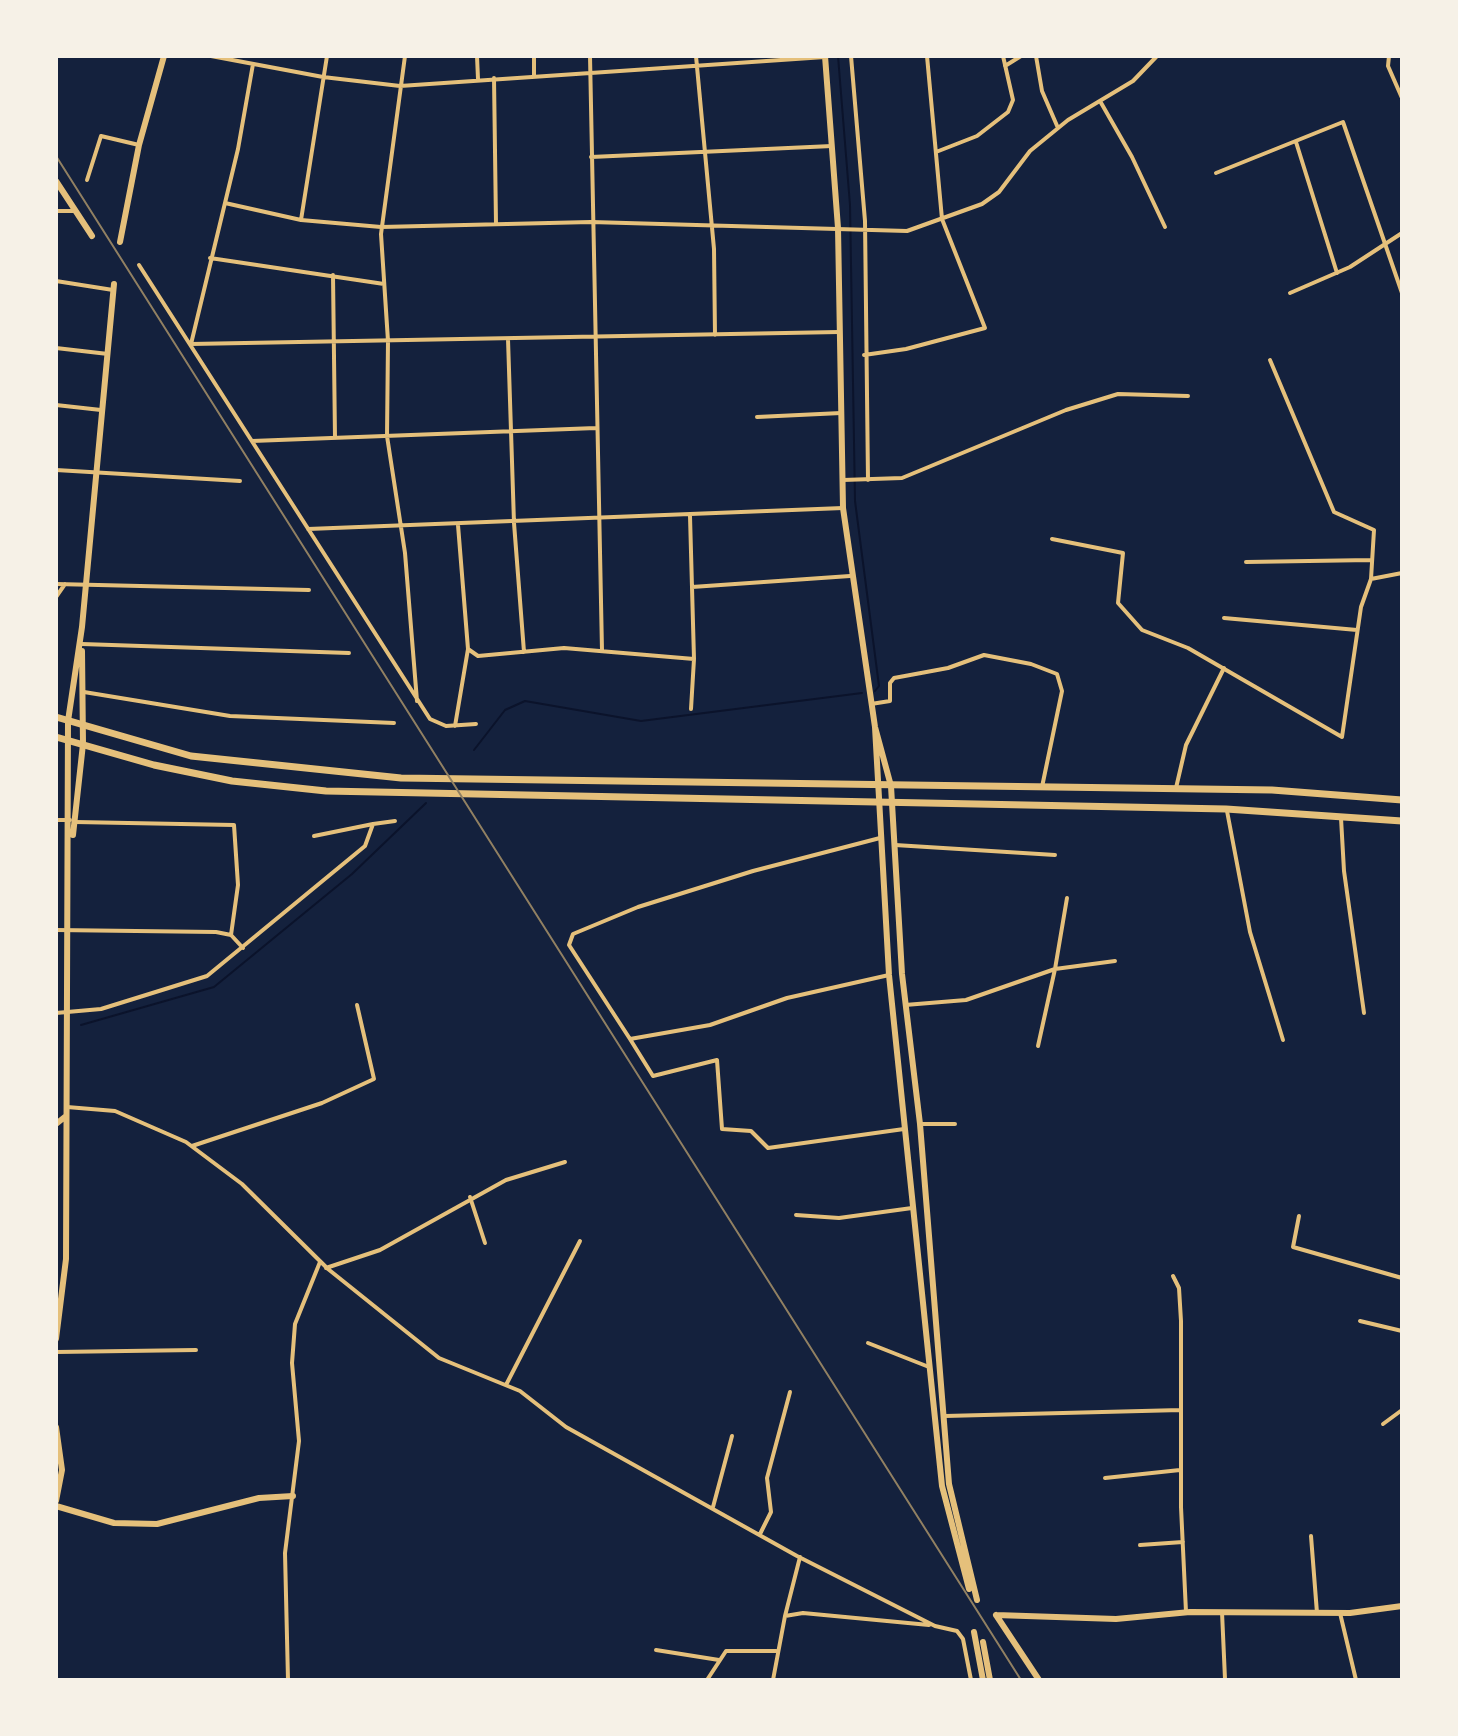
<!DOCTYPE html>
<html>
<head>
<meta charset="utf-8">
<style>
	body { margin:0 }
	#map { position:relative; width:1458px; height:1736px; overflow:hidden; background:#14213d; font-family:Arial,sans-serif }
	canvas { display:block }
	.frame { position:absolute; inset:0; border:58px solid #f6f1e7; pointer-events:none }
</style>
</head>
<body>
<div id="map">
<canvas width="1458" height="1736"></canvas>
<div class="frame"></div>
</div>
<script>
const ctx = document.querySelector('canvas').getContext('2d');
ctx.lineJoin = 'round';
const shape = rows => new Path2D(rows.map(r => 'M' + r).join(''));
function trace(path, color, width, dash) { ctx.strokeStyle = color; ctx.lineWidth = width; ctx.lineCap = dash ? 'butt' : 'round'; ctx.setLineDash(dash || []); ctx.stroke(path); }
trace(shape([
	[838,56,850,205,855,501,879,686,875,691],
	[474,750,505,710,525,701,641,721,862,693],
	[81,1025,214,987,352,874,426,803]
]), '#0b132b', 2);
trace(shape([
	[211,56,323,77,400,86,825,57],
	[405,56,381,234,388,341,387,436,405,553,417,701],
	[477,56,478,79],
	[590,56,602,650],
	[696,56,714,249,715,335],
	[851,56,865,221,868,480],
	[1036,56,1042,91,1058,128],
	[1389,56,1388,66,1402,98],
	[253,64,238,149,191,344,839,332],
	[1005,66,1021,56],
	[534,76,534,56],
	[494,78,496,224],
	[1100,101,1132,157,1165,227],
	[1296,142,1337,273],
	[936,152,977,136,1008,112,1013,100,1003,56],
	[591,157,832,146],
	[1216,173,1343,122,1402,293],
	[87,180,101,136,139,145],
	[225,203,301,220,381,227,591,222,907,231,982,204,999,192,1030,151,1068,120,1133,81,1157,56],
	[56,211,76,211],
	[301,220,327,56],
	[210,258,384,284],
	[139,265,430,719,446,726,476,724],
	[333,275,335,438],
	[56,281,113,290],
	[1290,293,1350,267,1402,233],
	[508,339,514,523,524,652],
	[56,348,108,354],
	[864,355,906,349,985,328,942,219,927,56],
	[1270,360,1334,512,1374,530,1371,579],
	[56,405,101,410],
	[757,417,841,413],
	[252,441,596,428],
	[56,470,240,481],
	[843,480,902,478,1066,410,1118,394,1188,396],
	[690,516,694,659,691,709],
	[458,525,468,649,478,656,564,648,694,659],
	[308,529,843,508],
	[1052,539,1123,553,1118,603,1142,630,1188,648,1342,737,1361,607,1371,579,1402,573],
	[1246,562,1371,560],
	[56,584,309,590],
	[692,587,850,576],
	[56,597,65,584],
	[1224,618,1357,630],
	[82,644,349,653],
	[84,692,230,716,394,723],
	[871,704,890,701,890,683,894,678,948,668,984,655,1031,664,1057,674,1062,691,1042,787],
	[455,726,468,649],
	[1176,788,1186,745,1224,668],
	[1227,811,1250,932,1283,1040],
	[1341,818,1344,871,1364,1013],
	[56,820,70,820],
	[75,822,234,825,238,885,231,935],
	[373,824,395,821],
	[880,838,753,871,638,907,573,934,569,945,630,1039,710,1025,787,998,889,975],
	[895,845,1055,855],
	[56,930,216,932,231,935,243,948],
	[905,1005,966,1000,1055,969,1067,898],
	[56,1013,101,1009,207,976,365,846,373,824,314,836],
	[630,1039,653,1076,717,1060,722,1129,751,1131,768,1148,904,1129],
	[1038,1046,1055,969,1115,961],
	[67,1107,115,1111,186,1142,242,1184,328,1269,439,1358,520,1391,566,1427,797,1556,935,1626,957,1631,963,1639,971,1680],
	[920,1124,955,1124],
	[192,1146,322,1103,374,1079,357,1005],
	[470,1197,485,1243],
	[796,1215,839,1218,912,1208],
	[1299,1216,1293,1247,1402,1278],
	[326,1268,380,1250,506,1180,565,1162],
	[1173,1276,1179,1288,1181,1321,1181,1507,1186,1612],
	[1360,1321,1402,1331],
	[1402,1331,1402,1360],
	[868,1343,929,1367],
	[56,1352,196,1350],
	[506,1385,580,1241],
	[945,1416,1181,1410],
	[1383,1424,1402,1410],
	[1105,1478,1180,1470],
	[713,1507,732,1436],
	[760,1534,771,1512,767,1478,790,1392],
	[1311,1536,1317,1613],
	[1140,1545,1183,1542],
	[1222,1612,1225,1679],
	[1340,1613,1356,1680],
	[785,1616,800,1557],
	[656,1650,719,1660],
	[288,1680,285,1553,299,1441,292,1363,295,1324,320,1262],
	[707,1680,726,1651,776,1651],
	[773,1680,785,1616,803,1613,929,1625]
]), '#e5c07b', 4);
trace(shape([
	[120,242,139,145,164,56],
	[73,835,83,744,82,651],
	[56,1124,66,1116],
	[56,1339,66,1259,68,721,82,627,114,284],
	[56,1427,62,1470,56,1501],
	[56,1506,114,1523,157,1524,259,1498,293,1496],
	[996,1615,1116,1619,1190,1612,1350,1613,1402,1606],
	[996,1615,1039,1680]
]), '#e5c07b', 6);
trace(shape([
	[825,56,838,228,843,508,875,727,891,786,902,974,920,1124,949,1484,977,1600],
	[56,181,92,236],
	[875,727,889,975,942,1486,969,1589],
	[974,1632,983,1680],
	[983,1642,990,1680]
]), '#e5c07b', 6);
trace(shape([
	[56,717,191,756,401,778,1272,790,1402,800],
	[56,737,154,765,232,781,326,791,1226,809,1402,821]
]), '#e5c07b', 7);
trace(shape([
	[56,156,1021,1680]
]), '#918062', 2);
</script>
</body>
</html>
